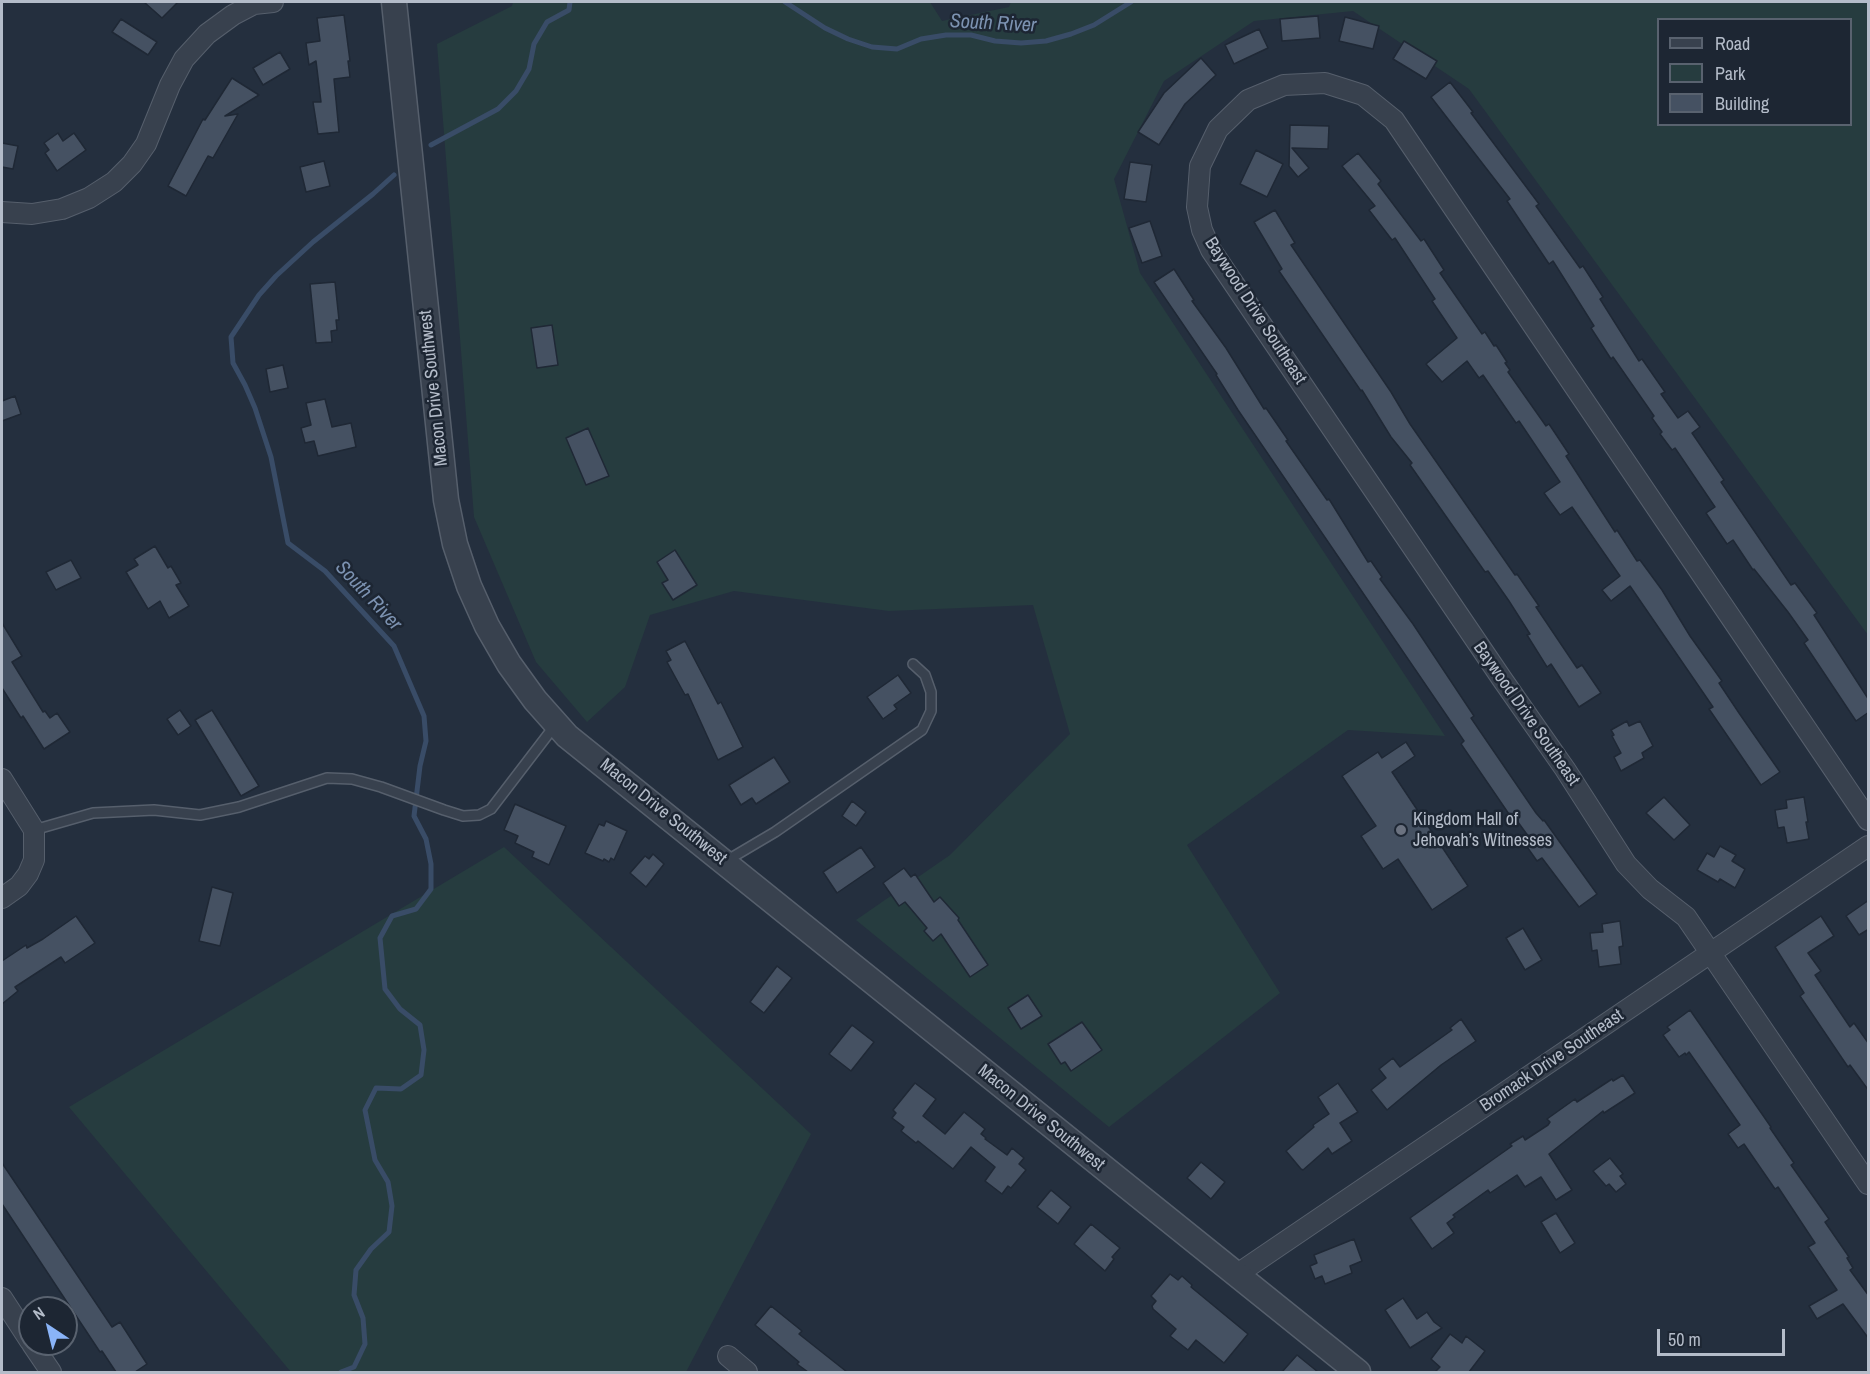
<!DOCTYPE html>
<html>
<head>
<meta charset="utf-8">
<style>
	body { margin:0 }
	#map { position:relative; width:1870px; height:1374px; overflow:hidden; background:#242f3e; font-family:"Archivo Narrow",sans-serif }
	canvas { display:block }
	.frame { position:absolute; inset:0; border:3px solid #b4bcc9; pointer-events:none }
	.legend { position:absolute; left:1657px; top:18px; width:195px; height:108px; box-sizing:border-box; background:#1d2633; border:2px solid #59626f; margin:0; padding:8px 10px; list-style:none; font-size:18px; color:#b4bcc9 }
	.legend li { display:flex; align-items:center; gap:12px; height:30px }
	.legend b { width:30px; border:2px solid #59626f }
	.north { position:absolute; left:18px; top:1296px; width:60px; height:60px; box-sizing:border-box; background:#1d2633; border:2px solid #59626f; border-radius:50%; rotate:325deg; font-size:16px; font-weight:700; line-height:24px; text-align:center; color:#b4bcc9 }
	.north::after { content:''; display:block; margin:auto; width:21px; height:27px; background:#8ab4f8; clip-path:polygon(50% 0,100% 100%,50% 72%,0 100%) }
	.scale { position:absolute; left:1657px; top:1329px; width:128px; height:27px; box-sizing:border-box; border:3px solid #b4bcc9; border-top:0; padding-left:8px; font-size:18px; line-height:21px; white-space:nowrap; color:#b4bcc9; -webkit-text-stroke:4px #1d2633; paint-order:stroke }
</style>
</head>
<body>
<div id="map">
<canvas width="1870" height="1374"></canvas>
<div class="frame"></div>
<ul class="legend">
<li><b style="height:8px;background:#38414e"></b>Road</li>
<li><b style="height:16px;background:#263c3f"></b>Park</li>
<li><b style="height:16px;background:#455162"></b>Building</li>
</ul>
<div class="north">N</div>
<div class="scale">50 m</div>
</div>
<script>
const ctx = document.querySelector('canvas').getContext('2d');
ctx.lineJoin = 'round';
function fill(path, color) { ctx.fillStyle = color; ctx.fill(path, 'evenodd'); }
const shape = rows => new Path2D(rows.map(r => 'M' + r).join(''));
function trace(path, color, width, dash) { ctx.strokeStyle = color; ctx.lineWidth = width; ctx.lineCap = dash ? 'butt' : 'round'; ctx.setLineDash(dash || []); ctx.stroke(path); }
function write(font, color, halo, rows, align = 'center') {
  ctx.font = font + ' "Archivo Narrow",sans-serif'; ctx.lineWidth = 5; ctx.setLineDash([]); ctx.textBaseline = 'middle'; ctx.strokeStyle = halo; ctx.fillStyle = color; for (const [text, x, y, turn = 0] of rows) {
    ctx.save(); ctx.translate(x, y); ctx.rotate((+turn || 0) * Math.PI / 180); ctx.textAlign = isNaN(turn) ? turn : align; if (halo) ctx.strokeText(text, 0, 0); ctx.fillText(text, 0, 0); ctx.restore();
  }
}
fill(shape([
	[513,2,930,2,942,21,1009,7,1011,2,1868,2,1868,635,1469,89,1353,11,1254,21,1164,81,1114,179,1140,273,1445,736,1348,730,1187,845,1280,993,1109,1127,856,920,950,855,1070,734,1033,605,889,611,734,591,650,615,625,687,587,722,536,662,474,517,437,44,512,6],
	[1658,20,1850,20,1850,124,1658,124],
	[504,847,811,1134,686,1372,291,1372,69,1107]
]), '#263c3f');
trace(shape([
	[785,2,825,28,848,39,872,47,897,49,921,39,946,35,971,35,995,41,1021,43,1046,41,1071,34,1094,25,1131,2],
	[431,145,498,109,516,91,529,69,534,44,547,22,569,10,570,2],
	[341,1372,354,1367,365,1344,363,1318,354,1295,356,1270,371,1249,389,1232,392,1206,388,1182,375,1160,365,1110,376,1088,401,1089,421,1075,424,1050,420,1025,400,1009,385,989,380,938,392,916,416,909,431,889,431,864,426,839,414,816,420,766,426,741,424,716,394,646,325,571,288,543,271,457,255,408,245,385,233,363,231,337,259,295,276,276,313,242,373,194,394,175]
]), '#394c67', 5);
const building = shape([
	[144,2,178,2,162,18,144,2],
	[344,15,350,61,348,61,350,77,334,79,339,132,318,134,313,102,321,102,316,61,309,65,306,43,320,41,317,18,344,15],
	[1318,16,1320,38,1282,41,1280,19,1318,16],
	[1345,17,1379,26,1373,49,1339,41,1345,17],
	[121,19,157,42,148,55,112,32,121,19],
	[1259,29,1268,48,1234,64,1225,45,1259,29],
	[1404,41,1437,61,1426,79,1393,59,1404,41],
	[280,52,290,69,263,85,253,68,280,52],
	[1201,58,1216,75,1185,104,1159,145,1138,132,1164,93,1201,58],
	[232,78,259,95,225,116,238,114,213,158,208,156,186,196,168,186,203,119,205,120,232,78],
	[1450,82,1473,112,1471,113,1539,204,1536,206,1580,268,1583,266,1603,297,1600,299,1639,361,1642,359,1665,392,1661,394,1678,418,1688,411,1700,427,1692,433,1724,480,1721,482,1791,585,1795,583,1817,613,1814,615,1869,700,1869,712,1856,721,1804,643,1808,640,1788,612,1754,569,1753,570,1733,540,1727,544,1706,513,1715,507,1675,448,1672,450,1660,434,1662,432,1652,418,1654,416,1613,357,1611,359,1591,328,1594,326,1553,261,1549,264,1507,201,1510,199,1431,97,1450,82],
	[1290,125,1329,126,1328,149,1292,148,1309,168,1298,177,1289,166,1290,125],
	[58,133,63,141,74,133,86,150,57,171,45,153,49,150,44,143,58,133],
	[2,143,18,146,13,169,2,167,2,143],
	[1256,150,1283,164,1267,197,1240,184,1256,150],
	[1358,153,1381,181,1378,184,1421,241,1424,239,1444,270,1440,273,1482,334,1485,332,1494,346,1496,345,1507,362,1505,363,1510,370,1508,372,1546,426,1549,424,1569,454,1566,456,1615,532,1617,530,1637,561,1640,560,1662,590,1690,636,1722,681,1719,683,1739,713,1780,772,1761,785,1709,709,1713,707,1630,586,1611,601,1602,590,1620,576,1572,507,1560,515,1544,493,1560,482,1519,421,1516,423,1483,375,1479,378,1467,361,1442,382,1426,364,1457,338,1432,301,1435,299,1395,238,1392,240,1369,210,1375,206,1342,166,1358,153],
	[324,161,330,186,306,192,300,167,324,161],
	[1130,162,1152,165,1146,202,1124,199,1130,162],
	[1275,210,1295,243,1291,245,1391,392,1410,424,1515,575,1517,574,1539,606,1536,607,1577,668,1582,665,1601,693,1579,707,1551,664,1547,667,1527,635,1530,634,1509,601,1488,571,1485,572,1410,465,1412,463,1391,437,1362,390,1361,391,1279,271,1282,269,1254,222,1275,210],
	[1150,221,1162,256,1142,263,1129,228,1150,221],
	[1174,269,1194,300,1192,301,1226,348,1264,409,1266,408,1288,440,1286,441,1327,500,1329,499,1368,562,1371,561,1382,577,1380,579,1413,624,1474,716,1471,718,1536,813,1543,821,1544,820,1597,894,1579,907,1542,858,1537,861,1525,844,1531,840,1515,818,1513,820,1461,744,1464,741,1238,410,1216,375,1217,374,1154,282,1174,269],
	[335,282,339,320,336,320,337,330,331,331,332,342,316,343,310,284,335,282],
	[552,325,558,365,537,368,531,328,552,325],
	[283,365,288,388,270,392,266,369,283,365],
	[15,396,21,414,2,421,2,401,15,396],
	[325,399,332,427,351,423,356,447,318,456,314,441,305,443,301,428,311,425,306,403,325,399],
	[588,428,609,476,586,485,566,438,588,428],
	[155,546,168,568,171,566,181,583,176,585,189,606,169,618,160,601,148,609,126,572,138,565,134,559,155,546],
	[675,550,697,585,673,600,662,583,668,580,657,562,675,550],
	[71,560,81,578,56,590,46,572,71,560],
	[2,623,22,656,12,662,43,712,45,711,50,718,57,713,70,732,44,749,23,716,21,718,2,688,2,623],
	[685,641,718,704,721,702,743,747,718,760,688,694,685,695,667,662,671,660,666,651,685,641],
	[898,675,911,693,894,705,897,709,883,719,867,697,898,675],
	[180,710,191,726,178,735,167,719,180,710],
	[212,710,259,786,241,796,195,720,212,710],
	[1627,721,1629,726,1640,721,1653,746,1642,753,1644,758,1621,771,1614,757,1621,753,1612,736,1614,735,1611,730,1627,721],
	[1406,742,1415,756,1392,772,1468,886,1432,910,1398,859,1383,869,1361,836,1376,826,1342,776,1378,752,1382,758,1406,742],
	[774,757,790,782,756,804,752,798,741,805,729,785,774,757],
	[1664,797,1690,825,1674,840,1646,813,1664,797],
	[1804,797,1808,822,1806,822,1809,839,1787,843,1784,827,1778,828,1775,810,1787,808,1786,800,1804,797],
	[852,801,866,812,856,826,842,816,852,801],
	[515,804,566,826,549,865,532,857,534,852,515,843,518,836,504,830,515,804],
	[606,821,627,831,614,860,611,858,609,862,604,859,603,861,585,853,599,824,604,826,606,821],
	[1720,846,1736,855,1732,861,1745,869,1735,888,1720,879,1718,882,1697,870,1707,853,1714,857,1720,846],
	[861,847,875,867,837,893,823,872,861,847],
	[653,854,664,864,646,887,630,873,645,856,649,859,653,854],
	[904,868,911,877,915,874,934,902,940,897,959,918,958,920,988,965,970,977,941,934,933,941,924,931,927,928,905,902,899,906,883,883,904,868],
	[212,887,233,893,220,946,199,941,212,887],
	[1869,900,1869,929,1859,935,1846,916,1869,900],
	[76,916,95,943,65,963,61,957,15,987,18,991,2,1004,2,961,26,945,27,948,43,939,76,916],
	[1821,916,1834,936,1808,953,1821,971,1815,975,1850,1027,1854,1023,1869,1044,1869,1091,1850,1065,1848,1067,1800,996,1804,993,1775,947,1821,916],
	[1620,921,1623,946,1619,947,1621,964,1599,967,1597,950,1592,951,1590,933,1603,932,1602,924,1620,921],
	[1523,928,1542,960,1525,970,1506,938,1523,928],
	[777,966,792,978,764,1013,750,1002,777,966],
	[1028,995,1042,1016,1021,1029,1008,1008,1028,995],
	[1690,1010,1771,1127,1770,1128,1794,1163,1791,1165,1829,1219,1825,1222,1849,1257,1847,1258,1853,1268,1850,1270,1869,1296,1869,1339,1843,1304,1817,1319,1809,1306,1837,1290,1808,1247,1815,1243,1778,1187,1775,1189,1744,1144,1738,1148,1728,1134,1740,1125,1689,1052,1686,1055,1685,1053,1679,1057,1663,1035,1670,1030,1667,1027,1690,1010],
	[1461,1019,1476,1041,1441,1065,1387,1110,1371,1090,1386,1078,1379,1069,1393,1058,1400,1067,1452,1030,1450,1028,1461,1019],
	[1082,1022,1102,1050,1071,1071,1065,1062,1061,1064,1048,1044,1082,1022],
	[852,1025,874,1042,851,1071,829,1054,852,1025],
	[1623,1075,1635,1093,1604,1113,1603,1111,1549,1154,1572,1190,1556,1200,1541,1177,1525,1187,1517,1175,1490,1193,1488,1190,1453,1215,1455,1217,1447,1223,1454,1233,1432,1249,1410,1218,1512,1146,1510,1144,1523,1136,1525,1140,1548,1125,1550,1122,1547,1119,1575,1099,1577,1102,1612,1079,1613,1081,1623,1075],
	[915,1083,936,1099,923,1116,945,1134,964,1112,985,1129,981,1134,986,1138,985,1139,1007,1155,1012,1148,1024,1158,1019,1164,1026,1170,1011,1188,1008,1186,1002,1194,985,1181,995,1167,971,1147,953,1169,918,1141,916,1143,901,1131,904,1127,892,1118,896,1113,893,1110,915,1083],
	[1338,1083,1358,1112,1340,1123,1352,1141,1332,1154,1328,1148,1303,1170,1301,1169,1286,1151,1314,1127,1313,1125,1329,1114,1318,1097,1338,1083],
	[1610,1158,1623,1174,1620,1176,1626,1184,1616,1192,1609,1184,1606,1186,1593,1171,1610,1158],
	[1201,1162,1225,1182,1211,1199,1187,1178,1201,1162],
	[2,1163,112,1327,120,1322,147,1364,135,1372,116,1372,102,1351,100,1352,2,1204,2,1163],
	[1051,1190,1071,1207,1058,1224,1037,1207,1051,1190],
	[1556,1213,1575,1243,1560,1253,1541,1222,1556,1213],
	[1091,1224,1120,1248,1112,1257,1114,1259,1105,1271,1074,1244,1091,1224],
	[1354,1239,1362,1261,1350,1266,1352,1273,1325,1284,1322,1276,1315,1279,1310,1266,1317,1263,1314,1255,1354,1239],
	[1170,1274,1178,1280,1182,1276,1192,1285,1191,1287,1248,1334,1224,1363,1196,1340,1188,1350,1170,1336,1176,1329,1153,1309,1152,1306,1156,1301,1151,1296,1170,1274],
	[1403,1298,1417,1319,1427,1312,1434,1322,1442,1328,1410,1348,1385,1310,1403,1298],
	[771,1306,802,1331,799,1334,847,1372,808,1372,797,1364,799,1362,755,1325,771,1306],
	[1450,1334,1462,1343,1466,1336,1485,1351,1469,1372,1435,1372,1440,1367,1431,1359,1450,1334],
	[1297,1355,1318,1372,1282,1372,1297,1355]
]);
fill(building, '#455162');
trace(building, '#1f2835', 1.5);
const service = shape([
	[34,830,93,813,154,810,200,815,239,807,327,778,352,779,381,787,444,810,463,816,479,815,491,809,556,724],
	[726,861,775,832,922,730,931,711,931,692,925,675,913,664]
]);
const minor = shape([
	[2,212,32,214,62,209,89,198,114,182,132,164,146,144,170,85,184,59,207,34,233,15,254,4,273,2],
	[2,779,34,830,34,860,28,874,19,886,2,898],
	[1868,820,1394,120,1363,95,1325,83,1284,85,1248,100,1218,129,1200,166,1197,207,1202,230,1211,250,1502,679,1565,769,1626,864,1650,889,1686,917,1868,1184],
	[1236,1275,1868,846],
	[2,1298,30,1341],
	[32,1344,51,1372],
	[728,1356,747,1372]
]);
const tertiary = shape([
	[394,2,446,500,455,544,469,586,487,626,509,664,535,700,567,736,1358,1372]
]);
trace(service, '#565f6c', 12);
trace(minor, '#565f6c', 22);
trace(tertiary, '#565f6c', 27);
trace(service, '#38414e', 9);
trace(minor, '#38414e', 20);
trace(tertiary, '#38414e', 24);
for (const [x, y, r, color] of [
	[1401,830,6,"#6b7280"]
]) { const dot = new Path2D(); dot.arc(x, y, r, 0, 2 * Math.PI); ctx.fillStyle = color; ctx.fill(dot); trace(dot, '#1d2633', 2); }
write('18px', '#b4bcc9', '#1d2633', [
	["Baywood Drive Southeast",1255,311,57],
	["Macon Drive Southwest",434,388,-96],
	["Baywood Drive Southeast",1526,714,55],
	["Macon Drive Southwest",663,812,39],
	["Bromack Drive Southeast",1552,1061,-34],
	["Macon Drive Southwest",1041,1118,39]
]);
write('18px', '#b4bcc9', '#1d2633', [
	["Kingdom Hall of",1413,820],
	["Jehovah’s Witnesses",1413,841]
], 'left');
write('italic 20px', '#7c92b1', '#1d2633', [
	["South River",993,24,3],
	["South River",368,596,47]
]);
</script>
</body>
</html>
